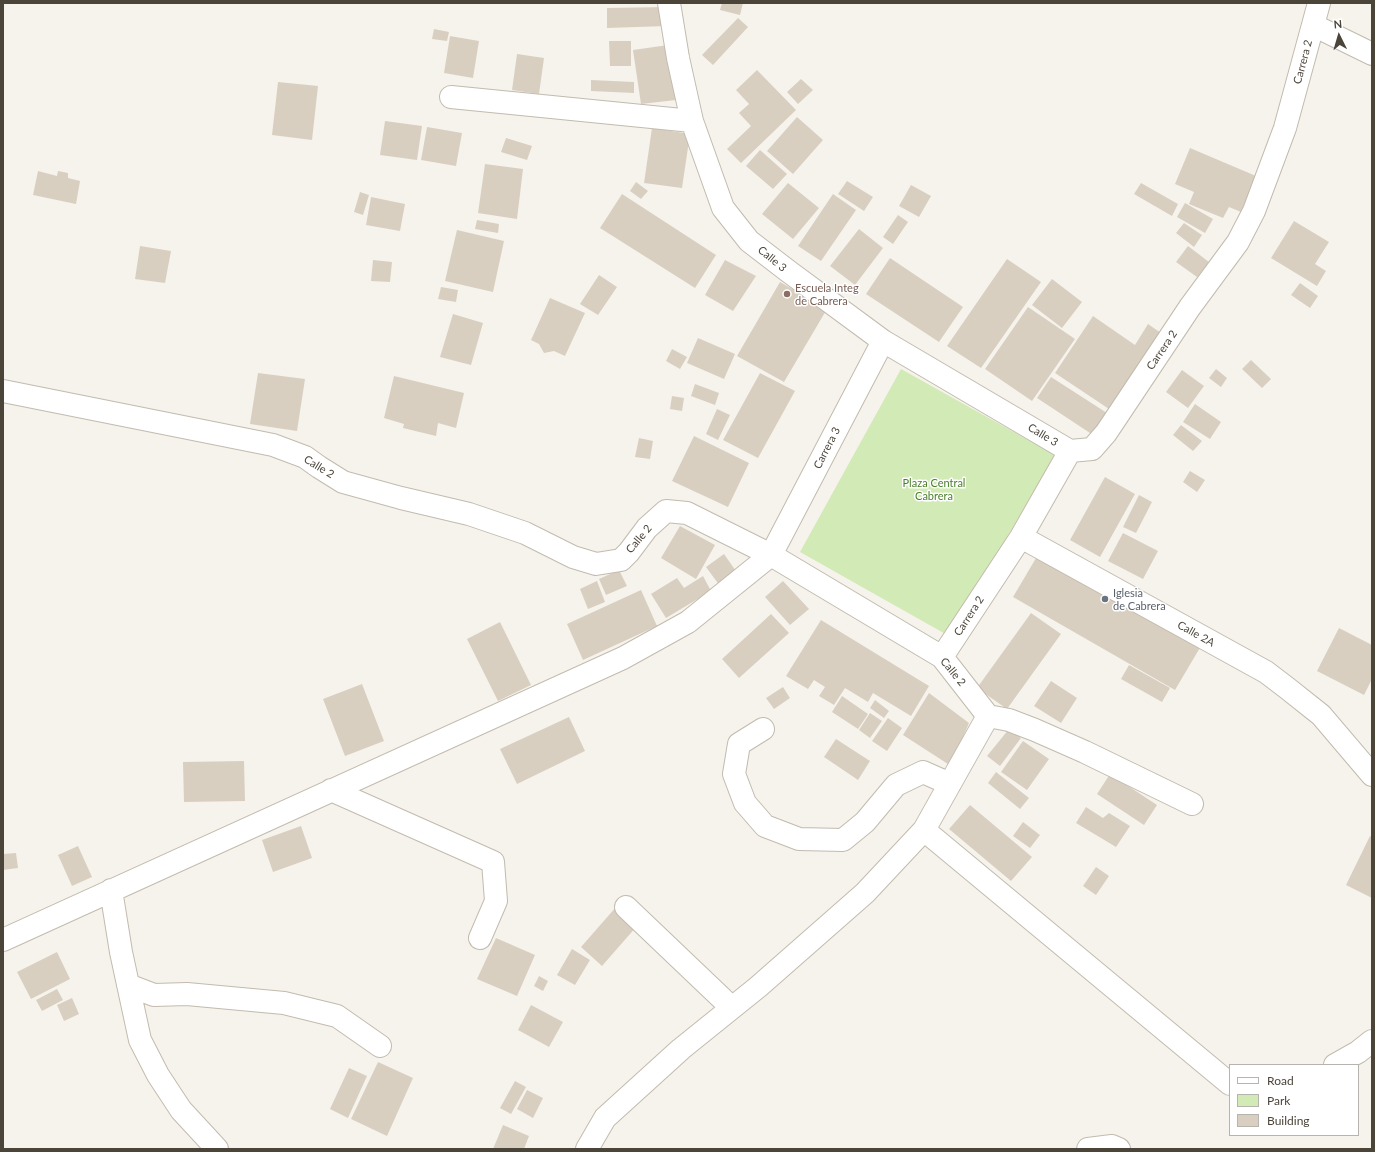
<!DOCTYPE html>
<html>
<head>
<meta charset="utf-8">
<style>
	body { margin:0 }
	#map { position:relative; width:1375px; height:1152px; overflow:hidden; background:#f6f3ec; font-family:Lato,sans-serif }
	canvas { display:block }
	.frame { position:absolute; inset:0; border:4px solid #4b4439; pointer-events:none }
	.legend { position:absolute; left:1229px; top:1064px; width:130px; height:72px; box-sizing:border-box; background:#fff; border:1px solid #b7b4b0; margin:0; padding:5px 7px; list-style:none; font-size:12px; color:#4b4439 }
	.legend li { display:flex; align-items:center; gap:8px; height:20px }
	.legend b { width:20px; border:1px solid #b7b4b0 }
	.north { position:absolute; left:1319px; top:16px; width:40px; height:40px; -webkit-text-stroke:3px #fff; paint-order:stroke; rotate:355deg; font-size:11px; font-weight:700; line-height:16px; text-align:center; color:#4b4439 }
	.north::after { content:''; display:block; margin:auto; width:14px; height:18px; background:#4b4439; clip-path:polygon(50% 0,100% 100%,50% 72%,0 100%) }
</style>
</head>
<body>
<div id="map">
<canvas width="1375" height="1152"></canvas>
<div class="frame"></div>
<ul class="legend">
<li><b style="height:5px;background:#fff"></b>Road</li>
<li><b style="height:11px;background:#d2eab5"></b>Park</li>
<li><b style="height:11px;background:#d8cfc1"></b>Building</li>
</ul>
<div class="north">N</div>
</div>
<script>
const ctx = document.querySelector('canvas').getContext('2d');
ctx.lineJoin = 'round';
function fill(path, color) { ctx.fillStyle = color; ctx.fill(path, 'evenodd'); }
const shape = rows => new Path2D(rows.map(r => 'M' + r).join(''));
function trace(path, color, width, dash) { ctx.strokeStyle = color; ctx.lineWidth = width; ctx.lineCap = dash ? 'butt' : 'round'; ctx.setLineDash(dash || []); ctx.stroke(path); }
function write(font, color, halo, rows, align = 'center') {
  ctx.font = font + ' Lato,sans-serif'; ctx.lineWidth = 3; ctx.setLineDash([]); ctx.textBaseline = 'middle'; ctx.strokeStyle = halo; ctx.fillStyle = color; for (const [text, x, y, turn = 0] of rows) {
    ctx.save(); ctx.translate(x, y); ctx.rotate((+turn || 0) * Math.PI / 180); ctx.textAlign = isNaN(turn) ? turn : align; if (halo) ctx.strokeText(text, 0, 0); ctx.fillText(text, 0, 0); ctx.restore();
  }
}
fill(shape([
	[901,369,1055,455,949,636,800,552]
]), '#d2eab5');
fill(shape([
	[722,3,743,3,740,15,720,10],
	[666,7,667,26,607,28,607,8],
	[738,18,748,27,713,65,702,55],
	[434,29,449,32,447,41,432,39],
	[450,36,479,41,473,78,444,73],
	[609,41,631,41,631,66,610,66],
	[668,45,676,100,641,104,633,50],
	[517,54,544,58,539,94,512,90],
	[757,70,796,110,741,163,727,149,751,126,739,113,749,104,736,90],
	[801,79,813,90,798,104,787,92],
	[591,80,634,82,634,93,591,91],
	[278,82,318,86,312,140,272,135],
	[797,117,823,140,793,174,767,151],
	[385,121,422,126,417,160,380,155],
	[427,127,462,133,456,166,421,160],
	[652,128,690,134,682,188,644,183],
	[506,138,532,146,527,160,501,152],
	[1190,148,1256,176,1241,212,1229,207,1223,218,1189,204,1194,192,1175,184],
	[760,150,787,174,773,189,746,166],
	[485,164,523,169,517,219,478,213],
	[38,171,57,176,58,171,68,173,68,178,80,181,76,204,33,195],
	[847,181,873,197,864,211,838,194],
	[636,182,648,191,641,199,630,191],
	[788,183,819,208,793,239,762,214],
	[1141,183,1178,204,1172,216,1134,194],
	[911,185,931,196,919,217,899,206],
	[360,192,369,195,363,215,354,212],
	[622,194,716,255,695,288,600,228],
	[833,194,856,210,821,261,798,246],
	[371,197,405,204,400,231,366,225],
	[1185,203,1213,219,1205,233,1177,217],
	[898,215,908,222,893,244,883,237],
	[477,220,499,224,498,233,475,229],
	[1294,221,1329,242,1315,264,1326,271,1317,286,1271,258],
	[1184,223,1202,235,1194,247,1176,233],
	[859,229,883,248,855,285,830,266],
	[457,230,504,241,493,292,445,281],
	[140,246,171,251,165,283,135,279],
	[1188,246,1209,262,1197,277,1176,262],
	[890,258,963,307,939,342,866,294],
	[1007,259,1041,282,981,368,947,346],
	[373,260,392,262,390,282,371,281],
	[725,260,756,276,733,311,705,295],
	[599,275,617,287,598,315,580,304],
	[1052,279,1082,302,1062,328,1032,305],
	[780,282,827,309,784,382,737,356],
	[1300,283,1318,296,1310,308,1291,295],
	[441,287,458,290,456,302,438,299],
	[550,298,585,313,565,356,554,351,544,353,539,344,531,340],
	[1028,307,1075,339,1032,401,985,369],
	[453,314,483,323,471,365,440,357],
	[1093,316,1135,345,1148,324,1161,333,1109,409,1055,373],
	[698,338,735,354,724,379,687,363],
	[672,349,687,357,680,369,666,361],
	[1251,360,1271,379,1262,388,1242,369],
	[1216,369,1227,378,1221,387,1209,378],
	[1182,370,1204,386,1188,408,1166,392],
	[258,373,305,379,297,431,250,424],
	[760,373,795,391,758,458,723,440],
	[394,376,464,393,456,428,438,423,436,436,403,428,404,424,384,418],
	[1051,377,1107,413,1093,435,1037,398],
	[695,384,719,393,715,405,691,396],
	[672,396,684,398,682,411,670,409],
	[1195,404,1221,422,1210,439,1183,422],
	[717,409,730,415,718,440,706,434],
	[1181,425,1202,441,1193,451,1173,435],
	[694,436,749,463,728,507,672,481],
	[639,438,653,441,650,459,635,457],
	[1190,471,1205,480,1197,492,1183,482],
	[1105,477,1135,494,1100,557,1070,540],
	[1139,495,1152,502,1136,533,1123,527],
	[680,526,715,545,696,579,661,558],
	[1123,533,1158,551,1143,579,1108,561],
	[1039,553,1201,646,1175,690,1013,597],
	[724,554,738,574,720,586,706,567],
	[619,570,627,586,606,595,599,579],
	[703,576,711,591,666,618,651,594,677,578,684,588],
	[597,581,605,602,588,609,580,589],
	[783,581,809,609,790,625,765,597],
	[641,590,657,626,583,660,567,624],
	[1031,613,1061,634,1007,709,977,688],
	[771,614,789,633,739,678,722,659],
	[821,620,929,686,911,716,873,693,868,702,845,688,834,705,819,696,825,687,814,680,808,689,786,676],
	[500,622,531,685,498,701,467,639],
	[1339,628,1372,645,1372,679,1364,695,1317,671],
	[1129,665,1170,688,1162,702,1121,679],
	[1051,681,1077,698,1061,723,1034,706],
	[362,684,384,741,345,756,323,699],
	[783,687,790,698,774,709,766,698],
	[929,693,969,723,951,766,903,735],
	[842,696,868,714,858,729,832,712],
	[875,700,889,711,884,718,870,708],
	[870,713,882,721,870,738,859,730],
	[569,717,585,751,517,784,500,749],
	[888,718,902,728,887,751,872,741],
	[1009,729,1021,738,1000,766,987,756],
	[836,739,870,761,858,780,824,757],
	[1023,741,1049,759,1027,790,1001,772],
	[244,761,245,801,184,802,183,762],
	[996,772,1029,798,1020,809,988,783],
	[1110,774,1157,805,1144,825,1097,794],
	[970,805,1032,857,1011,881,949,829],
	[1086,807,1103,818,1109,813,1130,826,1116,847,1076,823],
	[1023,822,1040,835,1030,848,1013,836],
	[301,826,312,858,273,872,262,840],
	[1370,836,1372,837,1372,898,1346,885],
	[78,846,92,877,72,886,58,855],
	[16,853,18,868,3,870,3,854],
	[1096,867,1109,876,1096,895,1083,886],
	[616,907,637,926,602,966,581,947],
	[496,938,535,955,517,996,477,979],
	[572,949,590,960,575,985,557,975],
	[57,952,70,979,31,999,17,972],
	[539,976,548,981,543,991,534,986],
	[57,989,63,1000,42,1011,36,1000],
	[72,998,79,1014,64,1021,57,1005],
	[531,1005,563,1022,549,1047,518,1030],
	[378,1062,413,1078,387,1136,351,1119],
	[349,1068,367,1076,348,1118,330,1109],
	[515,1081,526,1087,511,1114,500,1108],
	[527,1090,543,1098,533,1118,517,1109],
	[503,1125,529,1136,524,1149,493,1149]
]), '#d8cfc1');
const minor = shape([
	[669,3,678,58,692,121,723,208,749,241,788,271,883,341,1070,451],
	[1313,25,1372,54],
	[451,97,692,121],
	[3,391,273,445,305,457,319,467,343,482,401,498,469,514,525,533,573,557,596,564,621,560,629,552,647,528,666,511,687,513,771,555,942,657,988,716,1009,720,1035,730,1085,752,1192,804],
	[1070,451,1092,449,1106,433,1190,307,1238,242,1254,211,1285,128,1319,3],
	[1021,537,1266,672,1287,688,1321,715,1372,775],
	[942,657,1021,537,1070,451],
	[763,729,739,744,734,774,745,803,765,826,799,839,843,840,865,822,896,785,923,772,950,784],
	[331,790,493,862,496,901,480,938],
	[924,830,1230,1084],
	[111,890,121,952,140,1040,158,1075,181,1110,217,1149],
	[626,907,732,1008],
	[3,940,623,658,688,622,771,555,883,341],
	[128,985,154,995,187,994,284,1003,337,1016,380,1046],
	[1335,1065,1358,1052,1372,1041],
	[587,1149,605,1118,681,1049,758,987,865,893,924,830,988,716],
	[1088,1149,1112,1146,1119,1149]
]);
trace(minor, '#c2bbae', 24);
trace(minor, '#fff', 22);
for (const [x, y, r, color] of [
	[787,294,4,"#8d6e63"],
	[1105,599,4,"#6b7280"]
]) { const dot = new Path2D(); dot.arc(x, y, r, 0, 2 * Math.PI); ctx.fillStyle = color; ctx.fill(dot); trace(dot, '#fff', 1.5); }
write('11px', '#4b4439', '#fff', [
	["Carrera 2",1303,62,-75],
	["Calle 3",772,259,39],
	["Carrera 2",1162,350,-56],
	["Calle 3",1043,435,31],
	["Carrera 3",827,448,-63],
	["Calle 2",319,467,32],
	["Calle 2",639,539,-50],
	["Carrera 2",969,616,-57],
	["Calle 2A",1196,634,29],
	["Calle 2",953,672,51]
]);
write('11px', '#785e54', '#fff', [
	["Escuela Integ",795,288],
	["de Cabrera",795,301]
], 'left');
write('11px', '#4a7f2a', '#fff', [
	["Plaza Central",934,483],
	["Cabrera",934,496]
]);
write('11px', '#5b616d', '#fff', [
	["Iglesia",1113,593],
	["de Cabrera",1113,606]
], 'left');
</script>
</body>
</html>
